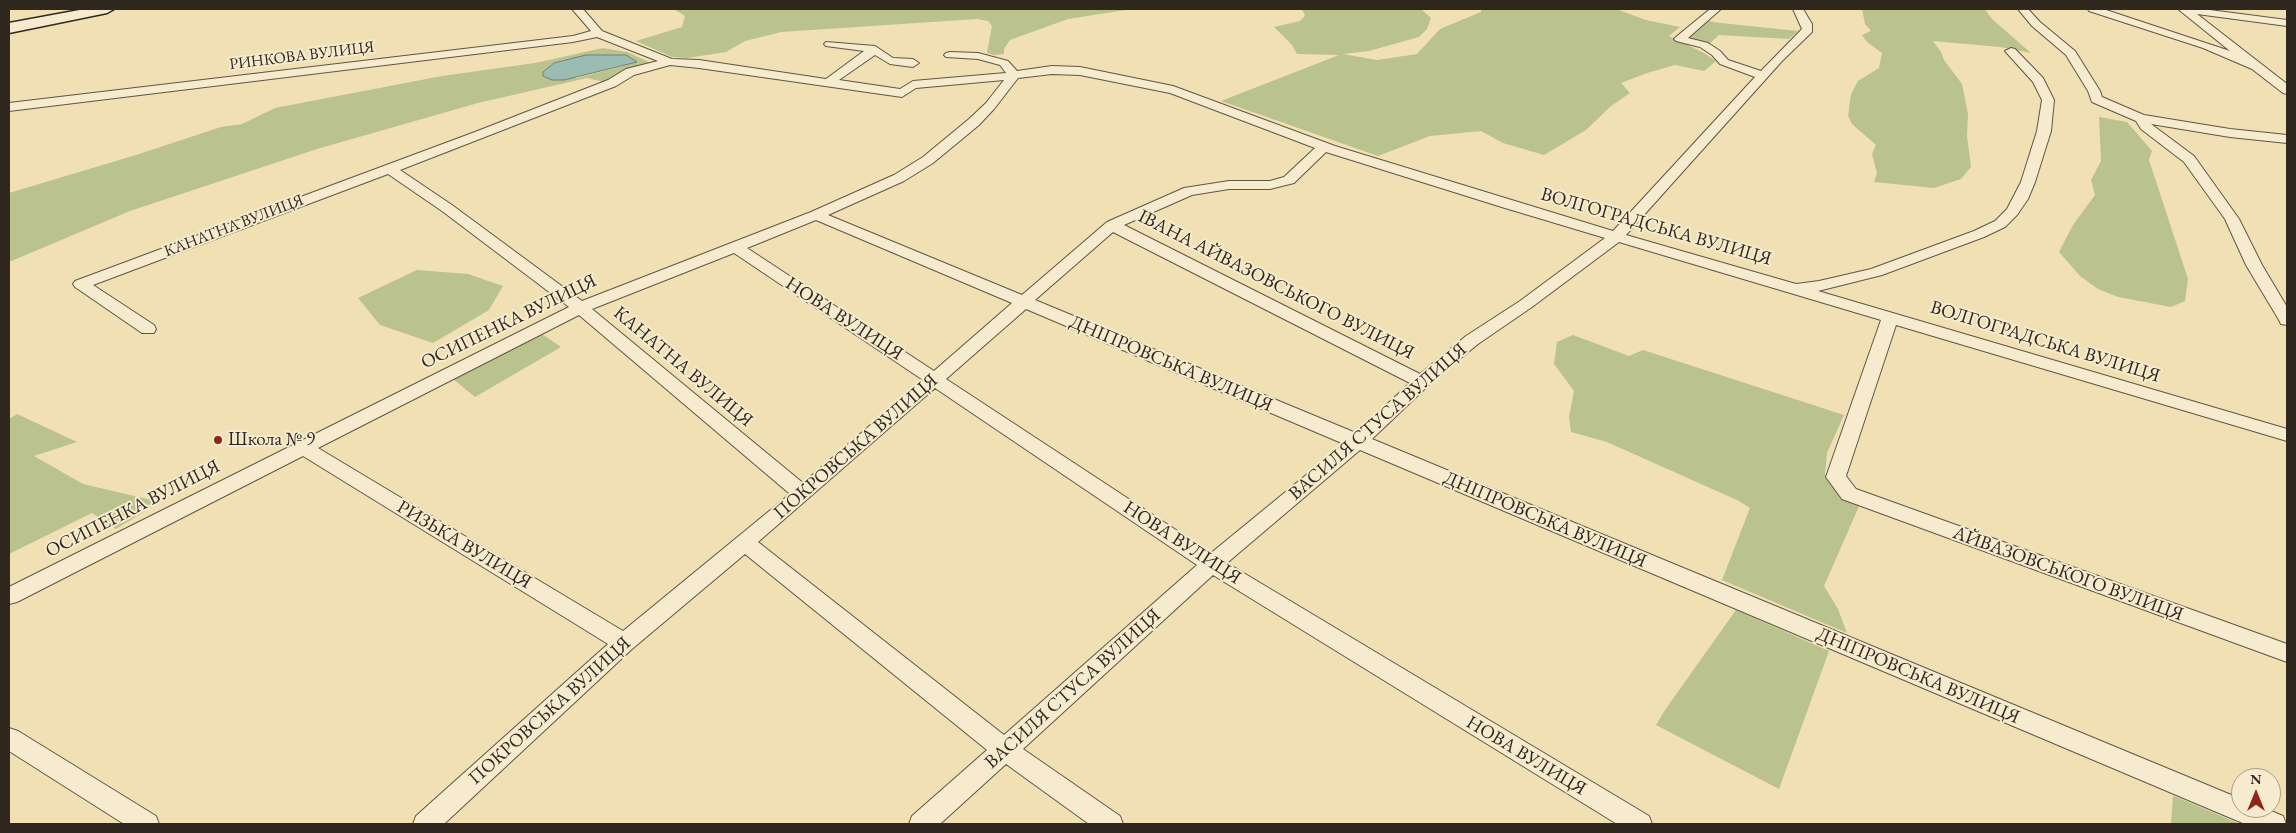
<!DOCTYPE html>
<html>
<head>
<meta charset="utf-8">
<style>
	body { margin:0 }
	#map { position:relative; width:2296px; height:833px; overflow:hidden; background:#f1e0b4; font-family:"EB Garamond",serif }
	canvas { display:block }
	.frame { position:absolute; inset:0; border:10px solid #30281f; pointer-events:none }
	.north { position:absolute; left:2231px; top:768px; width:50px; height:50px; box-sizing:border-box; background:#f6ebce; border:1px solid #a79d88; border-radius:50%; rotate:0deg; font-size:14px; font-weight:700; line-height:20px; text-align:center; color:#30281f }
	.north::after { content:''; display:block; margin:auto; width:18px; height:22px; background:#8f2418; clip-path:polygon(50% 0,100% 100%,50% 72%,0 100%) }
</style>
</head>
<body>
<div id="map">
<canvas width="2296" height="833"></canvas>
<div class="frame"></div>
<div class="north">N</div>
</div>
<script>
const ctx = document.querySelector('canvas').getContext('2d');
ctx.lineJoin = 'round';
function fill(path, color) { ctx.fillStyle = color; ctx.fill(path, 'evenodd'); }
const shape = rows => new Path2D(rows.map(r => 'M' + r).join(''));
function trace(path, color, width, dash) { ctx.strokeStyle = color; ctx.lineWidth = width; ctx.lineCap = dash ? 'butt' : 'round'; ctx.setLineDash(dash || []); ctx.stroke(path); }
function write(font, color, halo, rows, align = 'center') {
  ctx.font = font + ' "EB Garamond",serif'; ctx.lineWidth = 4; ctx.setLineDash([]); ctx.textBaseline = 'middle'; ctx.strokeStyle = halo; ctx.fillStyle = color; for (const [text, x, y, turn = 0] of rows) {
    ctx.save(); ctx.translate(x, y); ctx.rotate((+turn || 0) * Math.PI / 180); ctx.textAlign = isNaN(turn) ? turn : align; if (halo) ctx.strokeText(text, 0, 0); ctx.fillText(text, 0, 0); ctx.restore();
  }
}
fill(shape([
	[674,9,1132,9,1068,19,1010,40,1004,49,1004,54,995,55,987,53,992,26,988,21,977,19,781,32,745,41,726,52,687,58,672,57,636,41,682,27,685,16],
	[1300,9,1421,9,1431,18,1427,29,1419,37,1369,51,1343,54,1377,60,1417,54,1440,29,1481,12,1481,9,1616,9,1646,20,1680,27,1669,36,1704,53,1716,61,1704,71,1675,65,1647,73,1621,83,1630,93,1611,106,1586,130,1544,155,1503,143,1481,131,1430,136,1378,156,1221,101,1339,55,1297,54,1292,45,1274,27,1300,21,1305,16,1303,11],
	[1862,9,1985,9,1992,19,2031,53,2000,47,1933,41,1941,52,1944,60,1962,84,1968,114,1967,136,1971,167,1961,179,1934,188,1874,182,1877,173,1872,154,1876,145,1852,124,1848,116,1851,94,1858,81,1879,68,1882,53,1867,42,1862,35,1871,31,1865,24],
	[1708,21,1721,23,1798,31,1789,39,1719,35,1709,44,1687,38],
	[603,48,627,52,651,63,604,82,587,78,478,103,317,149,130,211,9,262,9,193,136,155,221,127,242,124,275,108,442,76,535,63],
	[586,55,626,55,624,66,577,78,543,75,543,72,554,63],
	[2099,117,2127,122,2152,151,2149,160,2188,279,2185,301,2171,307,2118,297,2098,289,2080,276,2059,252,2073,225,2095,195,2091,180,2101,161],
	[417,270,468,274,503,286,489,310,433,343,380,325,358,298],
	[542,334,561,347,475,397,453,379],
	[1573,335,1629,356,1643,350,1844,415,1827,453,1825,474,1841,497,1860,504,1824,586,1838,609,1847,633,1722,580,1750,508,1739,501,1607,442,1571,432,1569,417,1574,391,1554,364,1557,342],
	[17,414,77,442,34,456,83,484,160,502,116,529,92,513,9,554,9,419],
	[1736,610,1829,651,1779,789,1656,725,1665,710],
	[2173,796,2174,796,2240,824,2171,824]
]), '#bac28d');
const water = shape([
	[586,55,626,55,637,62,564,80,552,80,543,76,543,72,554,63,586,55]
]);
fill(water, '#9bbcb2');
trace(water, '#708177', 1);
const minor = shape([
	[572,9,583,9,602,31,672,59,699,60,826,79,864,51,826,46,824,44,826,42,875,46,893,58,913,59,919,63,913,67,890,64,875,55,839,80,900,89,913,81,1006,73,1000,65,978,59,946,57,944,55,946,53,950,52,978,53,1008,61,1017,71,1052,66,1080,67,1173,86,1335,146,1613,231,1755,77,1720,64,1712,55,1700,47,1676,41,1674,39,1676,37,1710,9,1721,9,1688,38,1708,43,1720,51,1728,60,1761,71,1802,29,1793,9,1803,9,1812,24,1812,32,1782,61,1626,235,1796,284,1819,281,1871,269,1974,231,1995,221,2007,209,2021,182,2037,131,2042,100,2033,82,2005,51,2011,48,2015,49,2043,78,2054,100,2051,131,2035,182,2028,199,2017,215,2005,227,1984,237,1882,275,1818,291,2287,429,2287,441,1896,325,1846,476,1856,489,2287,644,2287,662,1842,499,1826,477,1881,320,1619,242,1532,307,1478,344,1434,380,1372,439,2241,799,2241,808,2264,808,2283,816,2286,824,2245,824,1360,450,1227,563,1649,816,1652,824,1617,824,1213,575,1023,749,1120,816,1123,824,1089,824,1006,764,940,824,909,824,912,816,987,750,745,554,632,649,444,824,413,824,416,816,608,644,303,456,17,602,9,604,9,587,569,307,442,211,388,174,93,285,154,325,156,329,154,333,142,333,75,287,73,284,75,281,475,132,608,80,626,69,658,61,597,37,573,42,9,111,9,103,573,36,591,31,572,9],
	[670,65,699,68,902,97,916,88,1004,80,986,103,969,119,923,157,894,175,811,212,582,301,452,205,400,170,616,86,634,75,670,65],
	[1052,74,1080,75,1170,93,1315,148,1284,177,1270,181,1229,181,1184,188,1107,222,1022,295,828,215,904,181,933,163,979,125,994,109,1018,78,1052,74],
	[1326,152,1505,208,1605,238,1520,301,1466,336,1420,374,1124,225,1192,195,1229,189,1270,189,1294,183,1326,152],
	[816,220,1012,303,934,371,747,248,816,220],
	[1113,232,1410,383,1356,433,1035,300,1113,232],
	[734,253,923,380,803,483,592,309,734,253],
	[1026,309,1344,444,1211,553,946,379,1026,309],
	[579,315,790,494,623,631,318,448,579,315],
	[935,388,1197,565,1004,735,758,542,935,388],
	[2018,9,2028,9,2040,22,2075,51,2100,91,2102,97,2144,115,2230,129,2287,135,2287,143,2230,137,2151,124,2194,156,2239,219,2262,265,2287,307,2287,325,2281,324,2279,320,2246,265,2225,219,2184,162,2141,129,2136,121,2092,102,2088,91,2066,55,2032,26,2018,9],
	[2088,9,2103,9,2230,51,2178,9,2202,9,2287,20,2287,26,2197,14,2287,84,2287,94,2283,93,2252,69,2203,48,2089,11,2088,9],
	[9,728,18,731,156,816,159,824,124,824,9,751,9,728]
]);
const secondary = shape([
	[85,9,114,9,107,13,9,33,9,23,85,9]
]);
trace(minor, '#605644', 2);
trace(secondary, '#30281f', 3);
fill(minor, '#f6ebce');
fill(secondary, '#f6ebce');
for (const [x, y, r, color] of [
	[218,440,5,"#8f2418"]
]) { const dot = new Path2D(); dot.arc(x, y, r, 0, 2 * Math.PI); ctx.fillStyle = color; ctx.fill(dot); trace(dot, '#f6ebce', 2); }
write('16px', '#30281f', '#f6ebce', [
	["РИНКОВА ВУЛИЦЯ",302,56,-7],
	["КАНАТНА ВУЛИЦЯ",234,226,-21]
]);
write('19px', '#30281f', '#f6ebce', [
	["ВОЛГОГРАДСЬКА ВУЛИЦЯ",1656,227,16],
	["ІВАНА АЙВАЗОВСЬКОГО ВУЛИЦЯ",1276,285,27],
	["НОВА ВУЛИЦЯ",844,319,33],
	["ОСИПЕНКА ВУЛИЦЯ",509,322,-26],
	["ВОЛГОГРАДСЬКА ВУЛИЦЯ",2045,342,17],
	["ДНІПРОВСЬКА ВУЛИЦЯ",1171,364,23],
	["КАНАТНА ВУЛИЦЯ",683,367,40],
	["ВАСИЛЯ СТУСА ВУЛИЦЯ",1378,422,-41],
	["ПОКРОВСЬКА ВУЛИЦЯ",856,447,-41],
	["ОСИПЕНКА ВУЛИЦЯ",133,509,-27],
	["ДНІПРОВСЬКА ВУЛИЦЯ",1545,520,23],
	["НОВА ВУЛИЦЯ",1182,543,33],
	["РИЗЬКА ВУЛИЦЯ",464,545,31],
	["АЙВАЗОВСЬКОГО ВУЛИЦЯ",2068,574,20],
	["ДНІПРОВСЬКА ВУЛИЦЯ",1918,676,23],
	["ВАСИЛЯ СТУСА ВУЛИЦЯ",1073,689,-42],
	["ПОКРОВСЬКА ВУЛИЦЯ",550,711,-42],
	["НОВА ВУЛИЦЯ",1526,756,31]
]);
write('19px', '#30281f', '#f6ebce', [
	["Школа № 9",228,440]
], 'left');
</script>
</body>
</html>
